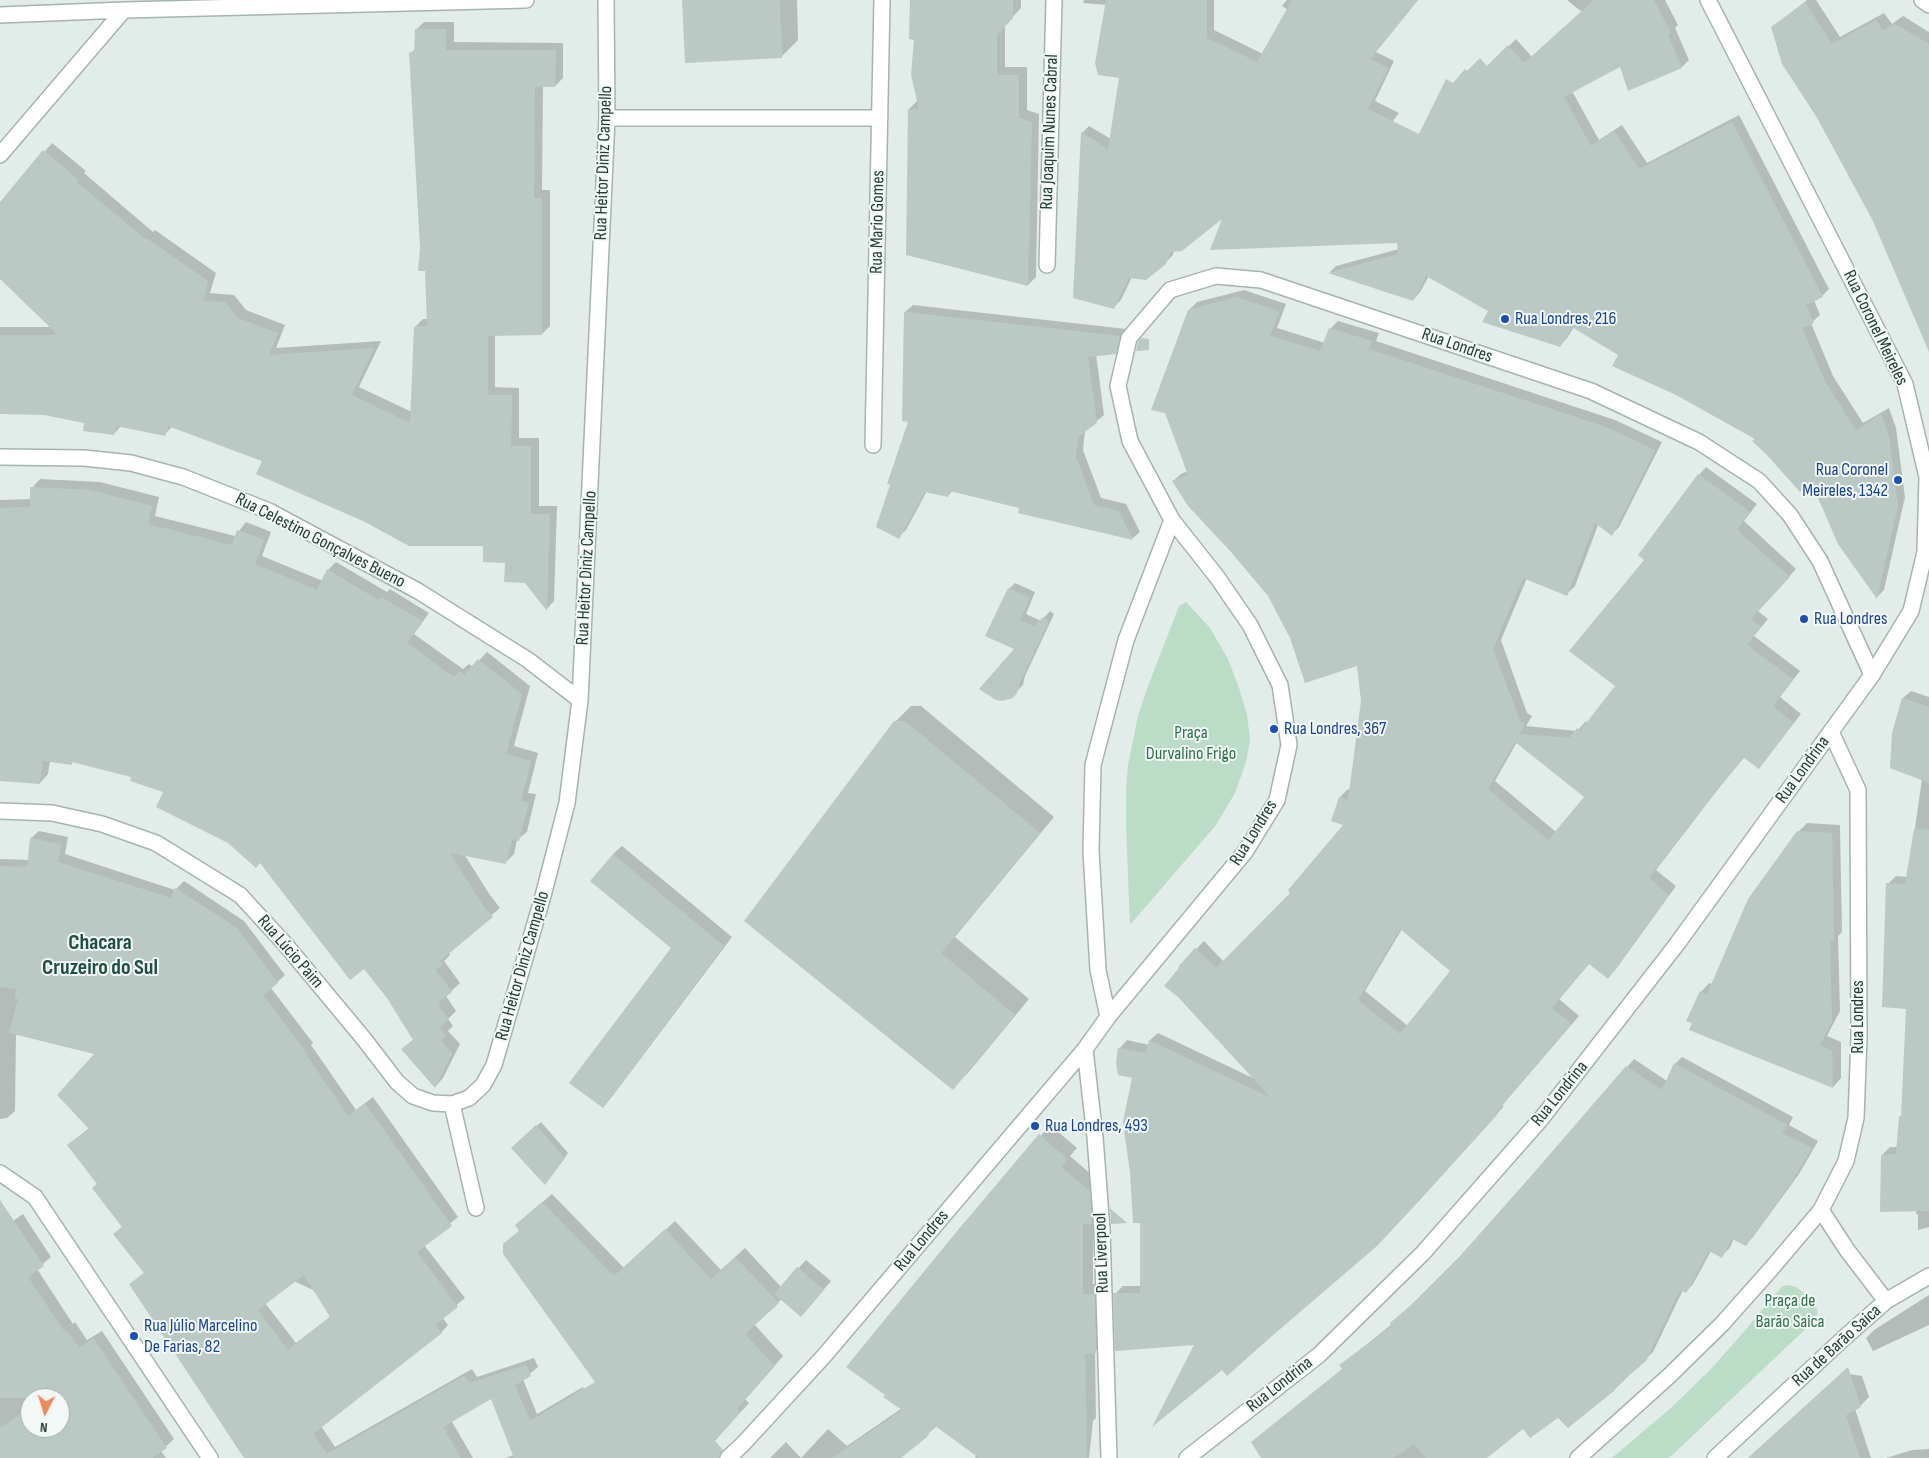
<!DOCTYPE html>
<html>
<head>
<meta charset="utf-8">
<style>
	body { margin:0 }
	#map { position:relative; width:1929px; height:1458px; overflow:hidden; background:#e2ece8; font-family:"Sofia Sans Condensed",sans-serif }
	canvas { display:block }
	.north { position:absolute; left:20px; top:1388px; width:50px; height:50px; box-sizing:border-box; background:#f2f8f6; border:1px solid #9fada9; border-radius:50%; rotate:185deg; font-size:14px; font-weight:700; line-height:20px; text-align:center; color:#223c36 }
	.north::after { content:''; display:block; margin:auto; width:18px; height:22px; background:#ee885d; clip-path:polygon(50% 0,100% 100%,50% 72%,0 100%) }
</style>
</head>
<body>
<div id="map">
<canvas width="1929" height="1458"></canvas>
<div class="north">N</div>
</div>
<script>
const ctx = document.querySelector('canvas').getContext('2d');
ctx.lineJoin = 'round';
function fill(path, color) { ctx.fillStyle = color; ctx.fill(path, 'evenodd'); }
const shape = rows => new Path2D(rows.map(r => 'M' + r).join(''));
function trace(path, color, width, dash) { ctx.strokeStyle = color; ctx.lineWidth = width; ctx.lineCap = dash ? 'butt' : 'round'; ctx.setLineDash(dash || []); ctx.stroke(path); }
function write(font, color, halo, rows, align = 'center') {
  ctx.font = font + ' "Sofia Sans Condensed",sans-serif'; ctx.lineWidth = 4; ctx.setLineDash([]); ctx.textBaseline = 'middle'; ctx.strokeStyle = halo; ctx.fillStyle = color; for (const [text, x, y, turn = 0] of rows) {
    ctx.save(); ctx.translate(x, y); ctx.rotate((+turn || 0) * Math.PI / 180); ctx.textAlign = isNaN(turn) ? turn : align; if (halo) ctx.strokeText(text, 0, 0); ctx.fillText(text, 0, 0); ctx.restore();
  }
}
fill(shape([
	[1186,602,1210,628,1228,659,1239,688,1247,715,1250,740,1246,762,1235,793,1216,825,1130,925,1126,824,1126,791,1128,765,1138,716,1147,689,1179,606],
	[1787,1285,1796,1287,1814,1300,1818,1313,1814,1321,1669,1458,1612,1458,1672,1407,1710,1370,1742,1334,1776,1293,1783,1286]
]), '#bbdcc6');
fill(shape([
	[684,0,797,0,798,40,781,57],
	[911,0,1021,0,1021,8,1005,25,1005,67,1027,67,1027,110,1039,114,1036,277,1028,285,909,109,918,100,915,39],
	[1084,0,1214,0,1214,30,1263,54,1288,10,1282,6,1287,0,1418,0,1376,52,1394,61,1375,101,1399,113,1380,138,1400,155,1516,39,1532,57,1582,12,1567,0,1665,0,1678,25,1675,28,1689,60,1682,67,1620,65,1572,91,1599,140,1622,125,1647,163,1739,115,1829,289,1822,296,1814,300,1820,315,1811,323,1833,376,1863,423,1889,408,1896,428,1905,497,1884,590,1877,597,1813,482,1756,438,1574,327,1567,338,1560,346,1490,311,1429,276,1420,292,1413,300,1330,272,1336,266,1399,249,1398,242,1225,215,1174,250,1173,255,1165,263,1132,277,1121,300,1113,308,1074,297,1082,133,1089,126,1111,139,1121,77,1106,5,1083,3],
	[1807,0,1816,0,1840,37,1884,13,1892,24,1903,16,1929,32,1929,346,1873,218,1773,27],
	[424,22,454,22,454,42,563,43,563,78,555,86,543,86,542,190,550,190,550,326,542,334,495,334,495,387,519,388,519,438,539,438,539,506,557,506,554,601,547,609,526,582,506,562,485,545,172,427,164,435,121,426,114,434,86,422,44,414,0,413,0,327,52,327,0,278,0,227,14,188,52,143,86,171,84,173,153,232,155,230,216,273,210,293,234,295,246,310,285,325,276,348,381,341,359,387,412,412,415,327,423,319,428,319,426,270,422,248,411,53,416,48,416,30],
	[1244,290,1286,304,1277,328,1325,343,1330,329,1338,321,1379,333,1376,341,1615,420,1662,442,1619,527,1612,534,1598,525,1575,586,1567,594,1527,578,1501,640,1527,713,1532,716,1526,726,1577,731,1586,721,1587,723,1616,686,1646,559,1699,475,1706,467,1757,504,1744,521,1796,569,1758,611,1768,619,1754,636,1800,671,1780,697,1801,714,1759,767,1745,756,1722,784,1656,870,1676,886,1616,969,1608,977,1590,963,1559,999,1579,1016,1502,1105,1504,1106,1427,1191,1196,1344,1115,1294,1123,1286,1141,1286,1141,1221,1134,1077,1118,1063,1120,1048,1127,1040,1149,1045,1150,1040,1158,1033,1255,1079,1179,967,1204,941,1224,962,1292,893,1345,825,1332,820,1340,797,1348,789,1350,790,1362,701,1358,664,1291,637,1269,595,1173,481,1181,474,1188,471,1189,310,1197,302],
	[1517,742,1586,797,1556,832,1495,781],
	[1402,929,1452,971,1408,1026,1365,991],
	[913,305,1126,329,1123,345,1115,352,1096,354,1104,415,1085,431,1083,450,1101,498,1126,504,1140,532,1133,538,1019,512,1020,507,953,490,948,496,927,491,906,530,898,537,910,421,905,312],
	[40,479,100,482,159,497,155,516,235,536,246,522,271,532,262,556,323,581,328,570,336,562,387,592,390,589,429,613,414,634,463,669,469,664,473,667,487,652,530,686,514,746,538,753,528,793,536,794,527,832,517,840,514,854,505,863,464,854,490,895,500,908,448,952,450,955,444,961,460,983,446,996,456,1011,448,1019,453,1026,448,1031,460,1044,443,1078,436,1086,403,1049,414,1039,388,997,364,967,260,861,228,842,165,792,133,776,74,761,71,764,50,761,48,774,40,783,0,780,0,500,32,499,32,488],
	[1015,583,1035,592,1026,614,1041,621,1050,611,1054,614,1025,676,1023,685,1016,692,1016,649,1009,589],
	[1911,691,1929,697,1929,1227,1918,1230,1918,1214,1916,1214,1916,1210,1882,1155,1890,1147,1898,1147,1900,1117,1902,1114,1907,1007,1888,884,1896,876,1908,877,1922,779,1903,698],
	[911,706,921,706,1054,817,955,937,1029,999,968,1073,952,1088,895,722],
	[1807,823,1840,825,1842,932,1838,936,1840,1011,1827,1036,1841,1042,1841,1078,1833,1087,1701,992,1709,983,1712,984,1798,832],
	[39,831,68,837,65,854,175,890,184,881,244,921,285,975,271,988,313,1043,311,1045,356,1110,373,1097,458,1217,424,1245,465,1298,442,1317,448,1325,441,1333,321,1426,335,1447,472,1369,477,1377,534,1358,538,1367,523,1379,537,1414,583,1387,617,1458,505,1458,514,1455,492,1397,451,1420,473,1458,245,1458,131,1284,145,1272,115,1234,123,1226,93,1188,98,1183,68,1145,89,1128,96,1054,16,1034,15,1111,7,1118,0,1119,0,859,29,860,31,838],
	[294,1281,315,1291,331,1316,296,1343,265,1303],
	[622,846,732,937,611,1098,603,1107,673,948,613,854],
	[1682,1057,1793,1117,1789,1125,1818,1141,1799,1174,1753,1237,1745,1245,1734,1239,1729,1249,1721,1256,1711,1251,1693,1284,1686,1292,1683,1290,1653,1352,1614,1390,1558,1416,1523,1427,1485,1458,1263,1458,1343,1368,1341,1365,1392,1324,1461,1257,1634,1059,1667,1081,1675,1064],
	[541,1122,568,1153,549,1179,513,1148],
	[1050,1125,1077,1148,1070,1156,1099,1181,1102,1213,1093,1222,1093,1284,1104,1284,1106,1341,1095,1352,1096,1418,1093,1421,1089,1458,975,1458,977,1454,938,1425,899,1458,770,1458,786,1442,801,1458,828,1429,847,1446,902,1408,954,1237],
	[552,1194,624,1268,675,1221,721,1270,745,1248,781,1287,806,1260,831,1281,809,1307,782,1299,754,1324,783,1356,745,1399,749,1403,724,1430,692,1458,652,1458,504,1244,520,1230,526,1216],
	[23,1214,51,1257,37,1269,73,1324,75,1322,87,1340,102,1331,174,1439,161,1451,166,1458,0,1458,0,1230],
	[30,1398,60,1398,60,1428,30,1428],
	[1929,1295,1929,1325,1873,1351,1866,1338,1874,1330],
	[1842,1373,1862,1376,1869,1397,1860,1406,1855,1409,1871,1458,1748,1458],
	[1929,1449,1929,1458,1886,1458,1912,1450]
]), '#0003');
fill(shape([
	[682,0,780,0,782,58,685,63],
	[910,0,1013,0,1013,18,997,35,997,75,1019,75,1019,118,1032,122,1028,286,906,255,908,109,919,109,911,75,914,40,909,39],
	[1106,0,1207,0,1207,38,1257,62,1292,0,1418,0,1370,59,1388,68,1368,109,1419,134,1446,79,1453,83,1465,69,1467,71,1480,58,1487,66,1508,45,1524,63,1594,0,1654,0,1671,33,1668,35,1682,68,1628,91,1620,67,1564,97,1591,146,1614,131,1639,169,1732,122,1823,297,1806,305,1814,323,1802,328,1826,383,1856,430,1881,414,1889,436,1898,505,1877,599,1838,544,1812,484,1800,492,1766,454,1752,441,1755,439,1676,395,1612,366,1618,355,1572,327,1560,347,1482,322,1488,311,1426,276,1413,301,1328,273,1398,254,1397,243,1210,250,1222,219,1182,251,1170,252,1166,264,1146,280,1129,278,1114,309,1073,298,1081,132,1108,149,1119,78,1098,75,1095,63],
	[1805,2,1832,44,1876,20,1883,31,1895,24,1929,44,1929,352,1872,219,1816,116,1782,64,1771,27],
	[415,29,446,29,446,50,556,50,555,87,535,87,534,198,542,198,542,335,488,336,488,395,512,395,511,446,531,446,531,514,550,514,547,611,525,583,504,582,505,563,483,562,483,546,409,546,365,522,256,474,262,461,168,426,165,436,116,426,114,435,83,431,84,423,44,415,0,414,0,335,58,335,0,279,0,202,43,150,79,180,77,182,145,239,146,238,208,281,203,301,225,302,238,318,278,333,269,355,374,348,352,395,410,423,414,327,427,326,425,271,418,271,420,248,409,52,414,53],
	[1236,297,1279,311,1270,336,1320,351,1329,328,1372,341,1369,349,1606,427,1655,450,1612,536,1595,523,1567,596,1523,578,1493,649,1520,721,1525,724,1519,734,1569,738,1577,728,1580,731,1615,686,1569,651,1644,560,1638,555,1698,474,1750,512,1737,530,1790,577,1751,619,1761,627,1747,645,1793,679,1773,706,1794,723,1759,769,1744,758,1714,794,1649,878,1669,895,1608,979,1589,964,1552,1008,1572,1024,1495,1114,1497,1115,1419,1201,1377,1246,1272,1336,1227,1376,1222,1370,1152,1427,1194,1345,1115,1351,1113,1293,1140,1293,1140,1223,1133,1223,1130,1173,1123,1122,1132,1078,1118,1075,1116,1063,1118,1048,1146,1053,1149,1040,1271,1098,1178,997,1164,986,1179,968,1178,967,1195,948,1216,968,1290,893,1288,890,1343,825,1331,821,1339,797,1348,800,1361,701,1357,666,1305,683,1290,638,1268,596,1231,552,1188,506,1172,481,1188,475,1165,413,1151,410,1188,310],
	[1515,742,1584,797,1548,840,1488,789],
	[1400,929,1450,971,1400,1034,1358,1000],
	[904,312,1120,336,1116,354,1088,357,1097,423,1078,437,1076,457,1094,505,1119,511,1133,540,1018,513,1019,508,950,491,948,497,925,492,899,539,876,527,890,485,887,484,908,422,902,421],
	[1141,338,1149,339,1149,350,1136,351,1138,342],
	[30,487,91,490,152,506,148,524,232,545,237,530,264,540,255,564,317,590,327,569,378,600,381,597,422,621,407,643,454,677,460,671,464,675,478,659,522,694,506,754,531,761,521,801,529,803,519,841,512,840,506,864,450,853,482,904,493,917,440,961,443,964,436,970,452,992,439,1002,441,1004,438,1005,449,1020,439,1027,446,1036,440,1040,452,1053,435,1088,401,1049,413,1040,387,998,364,969,350,980,260,863,256,868,228,843,156,807,163,792,130,781,131,777,72,762,72,765,43,761,40,784,0,781,0,508,30,507],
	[1008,588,1030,598,1020,620,1034,626,1043,617,1049,621,1019,684,1017,693,1013,698,1002,701,996,700,979,689,1014,649,985,636],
	[1902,698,1929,707,1929,783,1890,768,1892,733],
	[894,721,905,721,1040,833,941,953,1015,1015,953,1090,744,921],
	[1914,829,1929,830,1929,1211,1880,1212,1881,1155,1896,1154,1899,1116,1901,1117,1906,1009,1882,1007,1886,883,1905,884],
	[1797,831,1832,833,1834,942,1830,941,1832,1021,1820,1045,1832,1051,1833,1088,1689,1030,1692,1023,1686,1021,1700,991,1707,994,1748,899],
	[30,838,61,844,58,862,171,898,175,888,237,928,278,983,263,995,306,1052,305,1053,348,1116,365,1103,452,1226,417,1252,458,1307,435,1325,442,1333,313,1434,327,1454,464,1376,470,1383,526,1365,531,1376,515,1385,530,1421,595,1382,503,1254,503,1244,519,1231,515,1225,542,1202,614,1276,665,1229,711,1279,735,1257,779,1303,745,1334,775,1366,737,1409,740,1413,715,1441,723,1450,719,1458,514,1458,491,1399,443,1427,461,1458,244,1458,129,1284,144,1273,113,1234,122,1227,92,1188,97,1184,67,1145,89,1129,57,1095,94,1054,9,1033,18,999,15,998,16,989,0,987,0,866,27,867],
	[304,1275,330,1317,288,1350,258,1310],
	[613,854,724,946,603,1108,569,1083,671,948,590,881],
	[1674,1063,1787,1125,1782,1133,1812,1148,1791,1183,1746,1246,1732,1239,1722,1258,1709,1251,1686,1293,1680,1290,1646,1361,1618,1385,1614,1391,1568,1428,1558,1418,1530,1438,1523,1429,1487,1458,1426,1458,1414,1444,1394,1458,1261,1458,1251,1442,1342,1369,1339,1365,1392,1326,1390,1323,1411,1305,1460,1256,1531,1176,1626,1066,1662,1090],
	[536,1125,565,1158,545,1185,511,1148],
	[1039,1134,1067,1159,1061,1167,1090,1191,1092,1224,1083,1224,1083,1294,1095,1294,1096,1353,1085,1354,1087,1458,979,1458,934,1425,927,1437,901,1458,832,1458,902,1410,883,1397,885,1395,846,1367,953,1236],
	[0,1200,44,1266,28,1277,64,1331,66,1330,79,1348,93,1338,167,1448,152,1458,0,1458,0,1428,30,1407,30,1428,60,1428,60,1398,0,1398],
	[1110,1208,1127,1223,1111,1224],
	[797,1267,824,1290,801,1317,774,1294],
	[1848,1367,1861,1407,1846,1415,1860,1458,1748,1458]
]), '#bac9c4');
const minor = shape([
	[1922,0,1929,5],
	[0,15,124,10,526,0],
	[607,118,880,118],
	[0,155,124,10],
	[1047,265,1054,0],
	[873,445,882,0],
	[0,457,84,458,131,463,183,477,269,511,418,591,528,660,580,700],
	[0,811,52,813,102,824,156,843,240,895,285,944,364,1039,397,1082,413,1096,433,1103,452,1104,476,1208],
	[1108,1017,1098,970,1091,851,1093,765,1126,640,1172,520],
	[1085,1049,1095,1137,1102,1230,1109,1458],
	[452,1104,469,1098,483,1085,494,1065,543,896,567,803,580,700,607,118,606,0],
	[0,1173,35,1197,210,1458],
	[1821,1210,1847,1250,1886,1301],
	[728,1458,743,1444,824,1356,1085,1049,1108,1017,1245,852,1277,800,1289,745,1280,685,1250,625,1217,577,1172,520,1130,441,1118,386,1129,338,1170,290,1216,276,1261,280,1591,391,1699,442,1759,481,1790,515,1820,561,1872,675],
	[1187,1458,1319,1355,1423,1253,1541,1119,1677,944,1872,675,1911,611,1925,552,1927,477,1905,384,1708,0],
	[1578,1458,1669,1376,1722,1324,1771,1269,1821,1210,1846,1161,1856,1118,1859,1037,1858,790,1831,732],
	[1715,1458,1844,1338,1886,1301,1929,1276]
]);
trace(minor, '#a5b4af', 18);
trace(minor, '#fff', 15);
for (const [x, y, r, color] of [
	[1505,319,5,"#1a4fb4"],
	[1898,480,5,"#1a4fb4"],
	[1804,619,5,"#1a4fb4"],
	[1274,729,5,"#1a4fb4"],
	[1035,1126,5,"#1a4fb4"],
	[134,1336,5,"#1a4fb4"]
]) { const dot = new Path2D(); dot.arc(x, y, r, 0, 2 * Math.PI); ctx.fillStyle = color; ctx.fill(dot); trace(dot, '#f2f8f6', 2); }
write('18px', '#223c36', '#f2f8f6', [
	["Rua Joaquim Nunes Cabral",1050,132,-88],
	["Rua Heitor Diniz Campello",604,163,-88],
	["Rua Mario Gomes",878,222,-89],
	["Rua Coronel Meireles",1875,328,64],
	["Rua Londres",1457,346,19],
	["Rua Celestino Gonçalves Bueno",320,541,27],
	["Rua Heitor Diniz Campello",587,568,-87],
	["Rua Londrina",1803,770,-54],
	["Rua Londres",1254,833,-58],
	["Rua Lúcio Paim",290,952,49],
	["Rua Heitor Diniz Campello",523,966,-74],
	["Rua Londres",1858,1017,-90],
	["Rua Londrina",1560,1094,-51],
	["Rua Londres",922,1241,-50],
	["Rua Liverpool",1102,1253,-92],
	["Rua de Barão Saica",1837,1346,-42],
	["Rua Londrina",1280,1385,-38]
]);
write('18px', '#164399', '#f2f8f6', [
	["Rua Londres, 216",1515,319],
	["Rua Coronel",1888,470,"right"],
	["Meireles, 1342",1888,491,"right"],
	["Rua Londres",1814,619],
	["Rua Londres, 367",1284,729],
	["Rua Londres, 493",1045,1126],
	["Rua Júlio Marcelino",144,1326],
	["De Farias, 82",144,1347]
], 'left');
write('18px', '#2e724b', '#f2f8f6', [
	["Praça",1191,733],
	["Durvalino Frigo",1191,754],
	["Praça de",1790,1301],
	["Barão Saica",1790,1322]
]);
write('bold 22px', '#1f4e45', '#f2f8f6', [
	["Chacara",100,943],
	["Cruzeiro do Sul",100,968]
]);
</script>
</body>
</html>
